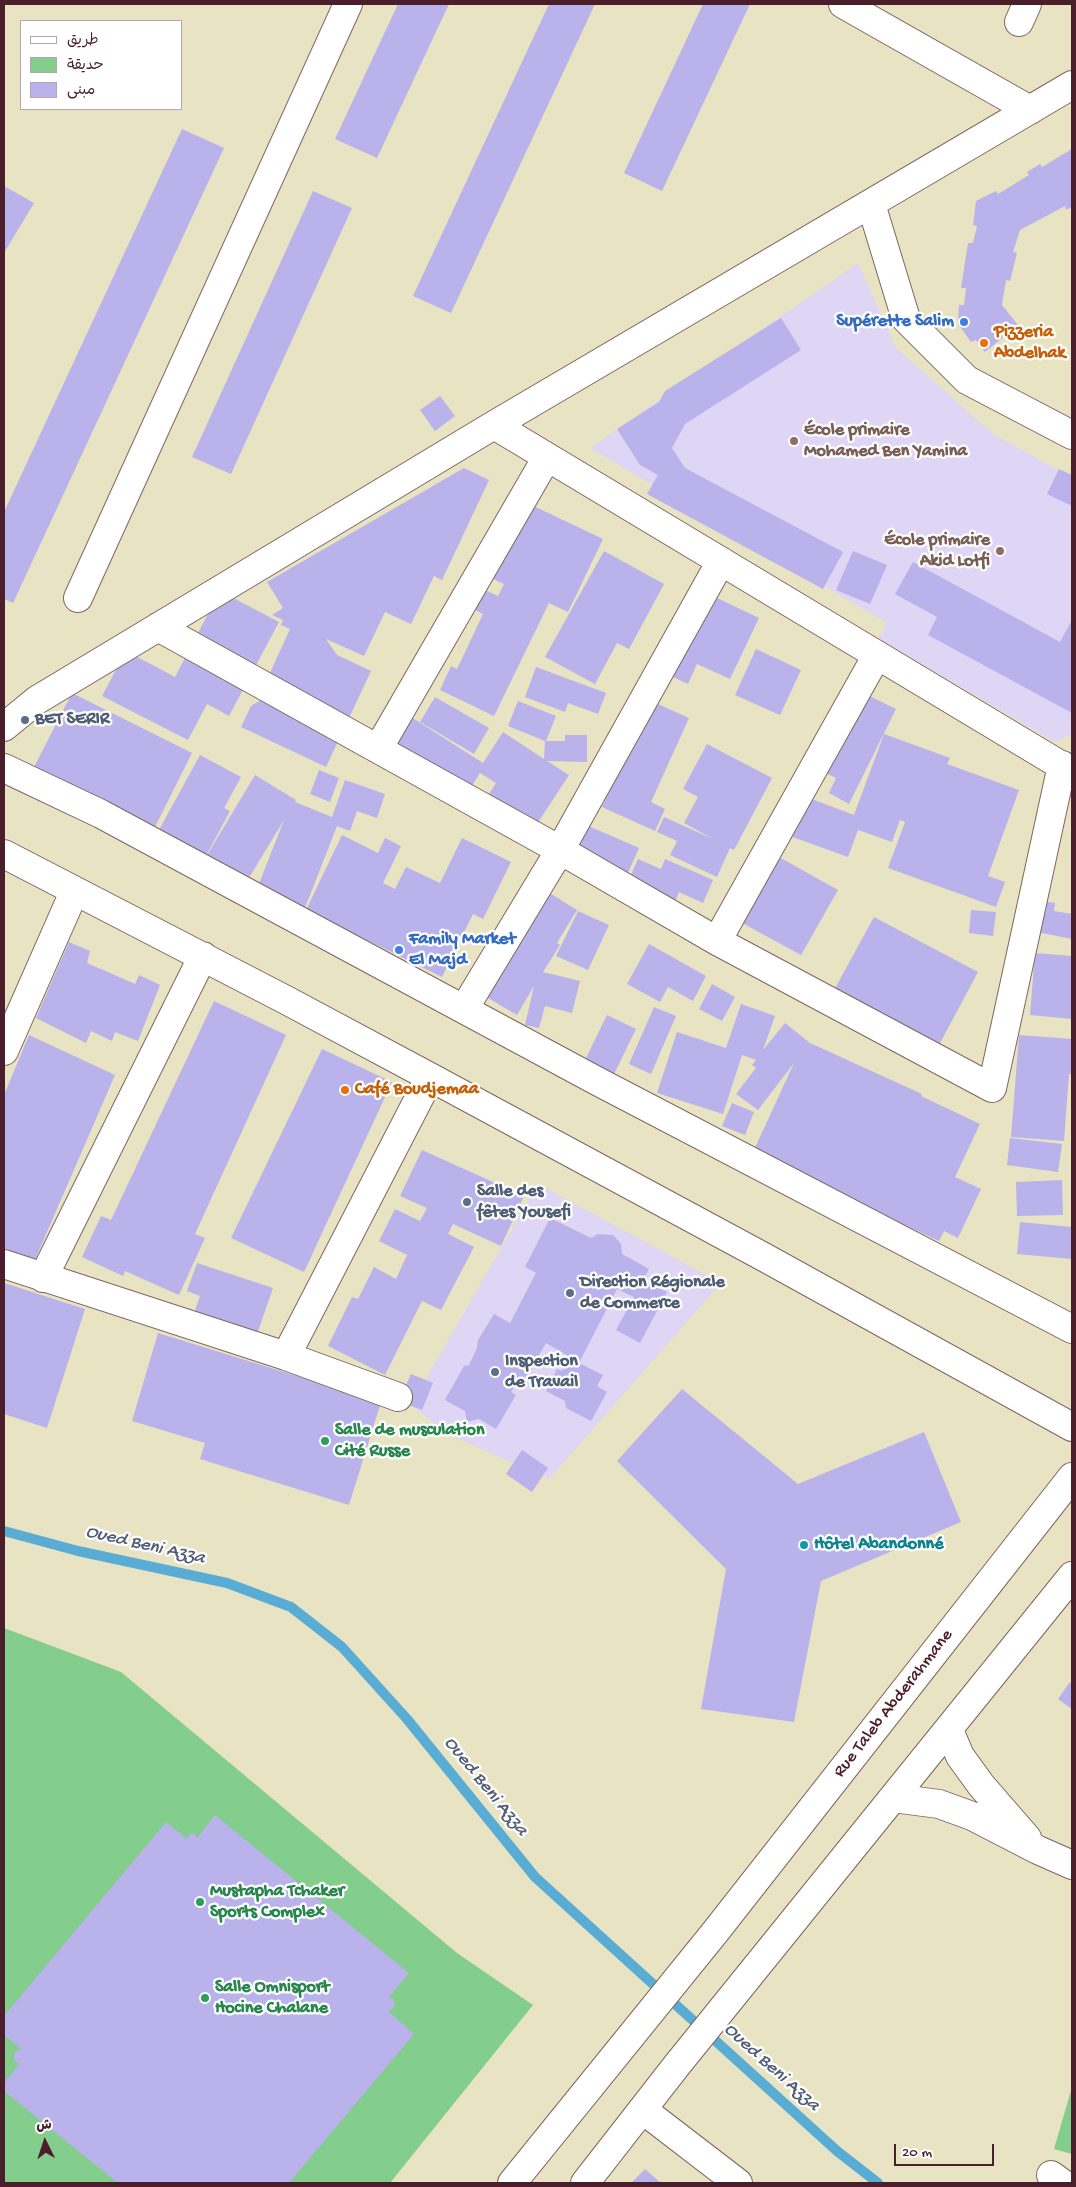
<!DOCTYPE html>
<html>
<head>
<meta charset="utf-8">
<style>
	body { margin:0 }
	#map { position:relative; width:1076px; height:2187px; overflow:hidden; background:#e8e3c3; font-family:"Gochi Hand","Playpen Sans Arabic",sans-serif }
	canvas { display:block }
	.frame { position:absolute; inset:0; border:5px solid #4a1f2b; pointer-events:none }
	.legend { position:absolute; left:20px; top:20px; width:162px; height:90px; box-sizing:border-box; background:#fff; border:1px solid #b7a5aa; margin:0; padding:6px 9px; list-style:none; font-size:15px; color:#4a1f2b }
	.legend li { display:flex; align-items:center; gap:10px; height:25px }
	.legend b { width:25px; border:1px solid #b7a5aa }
	.north { position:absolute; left:20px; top:2117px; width:50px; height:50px; -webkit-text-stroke:4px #fff; paint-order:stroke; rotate:356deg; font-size:14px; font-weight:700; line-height:20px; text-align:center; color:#4a1f2b }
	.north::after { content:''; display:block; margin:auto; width:18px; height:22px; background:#4a1f2b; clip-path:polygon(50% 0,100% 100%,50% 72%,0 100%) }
	.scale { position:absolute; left:894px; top:2144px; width:100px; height:22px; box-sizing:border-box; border:2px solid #4a1f2b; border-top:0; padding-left:6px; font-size:15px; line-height:18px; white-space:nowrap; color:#4a1f2b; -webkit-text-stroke:4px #fff; paint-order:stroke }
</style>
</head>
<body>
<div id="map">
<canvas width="1076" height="2187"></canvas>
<div class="frame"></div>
<ul class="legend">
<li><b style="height:6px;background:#fff"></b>طريق</li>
<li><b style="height:14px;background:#83ce8c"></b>حديقة</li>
<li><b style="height:14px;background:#bab2eb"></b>مبنى</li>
</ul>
<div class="north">ش</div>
<div class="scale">20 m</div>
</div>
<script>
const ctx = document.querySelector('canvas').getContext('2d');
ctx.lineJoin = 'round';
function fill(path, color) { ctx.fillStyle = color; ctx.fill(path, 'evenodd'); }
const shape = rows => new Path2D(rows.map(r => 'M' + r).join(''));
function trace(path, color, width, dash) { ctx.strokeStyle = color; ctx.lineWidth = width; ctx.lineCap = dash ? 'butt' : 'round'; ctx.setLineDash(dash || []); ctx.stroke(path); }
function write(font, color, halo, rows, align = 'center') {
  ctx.font = font + ' "Gochi Hand",sans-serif'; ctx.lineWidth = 4.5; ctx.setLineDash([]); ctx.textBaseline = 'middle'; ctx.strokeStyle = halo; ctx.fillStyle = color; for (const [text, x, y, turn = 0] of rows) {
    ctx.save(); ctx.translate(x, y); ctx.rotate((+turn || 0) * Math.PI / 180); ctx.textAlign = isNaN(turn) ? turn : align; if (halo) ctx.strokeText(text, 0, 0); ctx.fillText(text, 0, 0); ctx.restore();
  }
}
fill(shape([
	[858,263,896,348,993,434,1072,478,1072,734,1055,742,879,639,887,623,590,448],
	[538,1184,721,1283,549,1479,448,1434,411,1405]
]), '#dfd5f5');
fill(shape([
	[4,1628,121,1672,457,1953,533,2005,390,2183,4,2183],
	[1072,2087,1072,2154,1054,2149]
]), '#83ce8c');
trace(shape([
	[4,1531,78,1551,227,1583,291,1607,342,1647,407,1719,535,1877,837,2151,878,2183]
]), '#59acd4', 10);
fill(shape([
	[398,4,449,4,377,158,335,139],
	[549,4,595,4,451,313,413,296],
	[703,4,750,4,662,191,624,173],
	[182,129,224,148,13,603,4,599,4,512],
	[1072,149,1072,207,1066,210,1065,206,1020,230,1013,252,1017,253,1010,281,1006,280,1002,305,1018,325,985,352,976,340,971,342,958,324,959,305,964,305,966,288,961,288,968,243,973,243,977,226,973,225,976,201,996,191,998,194,1029,175,1027,172,1040,164,1042,167],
	[4,186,34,203,4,253],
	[313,191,352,208,231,474,192,457],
	[781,318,801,350,685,424,672,448,685,468,843,552,823,589,647,494,658,475,640,465,617,429,659,402,665,391],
	[440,396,455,416,435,431,420,410],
	[464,468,489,480,442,580,434,576,411,624,385,612,364,656,326,639,337,655,371,671,326,767,241,727,251,706,279,689,270,673,290,629,281,625,283,620,272,615,283,608,267,582],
	[1059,469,1072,475,1072,506,1047,494],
	[523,501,603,539,568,612,549,603,494,716,440,690,451,666,457,669,483,614,465,605,474,585,498,596,504,584,487,576],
	[604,551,664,584,629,649,617,643,595,684,545,657],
	[853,551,887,565,870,604,836,590],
	[913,562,1060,642,1072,620,1072,713,928,635,937,617,895,594],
	[694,587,759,618,730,679,697,664,688,684,655,669],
	[220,591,279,622,229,716,207,704,188,740,102,696,126,651,175,677],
	[756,649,801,670,780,715,735,695],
	[536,667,606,693,598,714,568,703,565,712,525,697],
	[857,690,896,709,849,804,829,793,836,778,817,769],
	[72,693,192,753,155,827,34,767],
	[435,697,489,728,474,754,420,722],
	[518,701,556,716,546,741,565,741,565,735,587,735,587,762,547,761,569,775,537,824,489,794,496,783,480,773,462,801,385,751,408,715,483,763,503,732,544,759,545,741,508,726],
	[651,701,689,718,651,802,665,809,655,831,602,807],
	[884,734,950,758,947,764,1019,790,988,876,1005,882,996,907,888,868,905,822,900,820,892,842,858,830,848,857,787,835,801,795,854,815],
	[707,744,772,778,734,850,730,848,717,877,670,855,677,841,657,832,664,817,713,839,684,823,698,797,683,789],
	[200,755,241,777,224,808,230,811,206,856,159,830],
	[319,770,339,778,330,802,310,794],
	[255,775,296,800,295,802,332,817,345,780,385,794,377,818,357,811,350,831,337,826,301,918,253,899,284,820,244,886,203,862],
	[568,817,639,848,621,888,551,857],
	[342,835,378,853,385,838,401,846,383,883,395,889,406,867,440,883,462,838,511,862,483,919,473,914,442,977,306,910],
	[770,852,838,890,801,955,733,918],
	[638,859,661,869,665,859,713,880,703,903,679,892,669,917,621,897],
	[548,892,577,910,557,943,560,945,543,972,580,981,572,1013,545,1006,539,1028,525,1025,534,986,517,1015,476,991],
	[1028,899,1055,903,1054,911,1072,914,1072,939,1022,929],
	[971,910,996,912,993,936,969,933],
	[578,911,609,925,588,970,556,956],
	[874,917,978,972,938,1047,833,992],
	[69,942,90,951,87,963,135,984,139,975,160,985,138,1041,115,1032,112,1041,91,1031,86,1043,36,1018],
	[649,944,706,976,693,1001,668,987,660,1002,627,984],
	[1035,953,1072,956,1072,1019,1030,1015],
	[712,984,735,997,722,1021,699,1009],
	[214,1001,286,1035,195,1234,205,1238,179,1295,125,1271,123,1276,82,1257,101,1216,111,1220],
	[741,1004,775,1016,763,1050,785,1023,810,1043,922,1094,921,1096,980,1124,955,1177,981,1189,958,1238,944,1231,939,1241,885,1216,748,1163,794,1063,758,1110,736,1094,756,1068,752,1065,756,1060,742,1055,723,1114,657,1093,677,1032,726,1048],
	[654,1007,676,1016,651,1074,629,1064],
	[607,1015,636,1029,613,1076,584,1062],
	[29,1035,115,1075,34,1262,4,1248,4,1095],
	[1019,1035,1072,1039,1072,1074,1069,1074,1064,1141,1011,1137],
	[322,1049,392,1082,304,1272,231,1238],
	[732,1103,754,1112,745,1135,722,1126],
	[1010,1138,1062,1144,1058,1172,1007,1165],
	[422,1150,524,1196,501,1246,453,1224,448,1234,474,1247,441,1310,422,1301,385,1375,328,1346,352,1297,358,1299,374,1267,396,1279,407,1255,379,1241,395,1209,420,1221,427,1208,400,1196],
	[1062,1180,1063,1215,1017,1216,1016,1182],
	[550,1218,591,1238,598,1234,613,1235,621,1244,622,1254,649,1269,643,1280,667,1292,640,1343,616,1330,634,1297,617,1289,579,1363,603,1375,597,1386,607,1392,591,1421,566,1408,565,1401,546,1391,557,1369,562,1371,570,1357,546,1343,525,1380,520,1377,511,1392,516,1395,496,1429,479,1419,467,1422,465,1411,445,1400,464,1366,469,1365,477,1348,478,1340,494,1314,510,1323,536,1273,525,1267],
	[1020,1222,1072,1227,1072,1259,1017,1254],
	[197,1263,273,1288,255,1340,192,1319,200,1296,187,1291],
	[4,1283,85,1309,47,1428,4,1414],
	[158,1333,381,1402,349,1505,200,1459,205,1443,132,1421],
	[411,1374,433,1383,422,1410,399,1401],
	[682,1389,798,1484,924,1432,961,1522,821,1581,794,1722,701,1709,726,1569,617,1461],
	[522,1450,548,1468,532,1492,506,1474],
	[1070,1682,1072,1684,1072,1709,1058,1699],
	[215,1815,409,1973,389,1997,394,2000,395,2004,393,2009,388,2011,414,2034,289,2183,118,2183,4,2091,4,2083,19,2064,14,2060,14,2056,15,2052,21,2049,4,2035,4,2016,166,1822,187,1839,190,1833,195,1834,197,1838],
	[645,2169,661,2183,631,2183]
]), '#bab2eb');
const street = shape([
	[843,4,1030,110],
	[1019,22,1027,4],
	[871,204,906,319,967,380,1072,435],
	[494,425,1072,772],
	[78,598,348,4],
	[158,627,560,850,717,941,992,1088,1062,765],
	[4,727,37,700,494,425,1072,85],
	[378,749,547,457],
	[4,854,286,1000,430,1077,762,1256,1072,1427],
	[717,941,877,655],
	[464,1009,560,850,721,561],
	[4,1051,74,892],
	[4,1264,286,1356,398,1397],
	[43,1278,203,956],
	[286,1356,430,1077],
	[643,2110,738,2183],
	[1051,2175,1062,2183]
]);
const secondary = shape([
	[4,768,101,814,597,1081,1072,1329],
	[949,1730,960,1756,981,1785,1027,1838],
	[893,1798,939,1804,972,1816,1038,1850,1072,1865],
	[512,2183,716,1931,1072,1477],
	[585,2183,677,2065,1072,1576]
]);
trace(street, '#816460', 30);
trace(secondary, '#816460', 30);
trace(street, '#fff', 28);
trace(secondary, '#fff', 28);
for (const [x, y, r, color] of [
	[964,322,5,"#3f7fe0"],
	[984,343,5,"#e8710a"],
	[794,441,5,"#8d6e63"],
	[1000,551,5,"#8d6e63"],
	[25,720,5,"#5c6f8a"],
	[399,950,5,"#3f7fe0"],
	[345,1090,5,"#e8710a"],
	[467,1202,5,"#5c6f8a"],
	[570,1293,5,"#5c6f8a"],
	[495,1372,5,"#5c6f8a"],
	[325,1441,5,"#2e9e5b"],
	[804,1545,5,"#0f9aa8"],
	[200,1902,5,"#2e9e5b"],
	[205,1998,5,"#2e9e5b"]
]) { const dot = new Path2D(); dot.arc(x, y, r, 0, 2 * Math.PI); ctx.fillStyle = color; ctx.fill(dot); trace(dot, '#fff', 2); }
write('bold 18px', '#366cbe', '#fff', [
	["Supérette Salim",954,322],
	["Family Market",409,940,"left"],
	["El Majd",409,961,"left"]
], 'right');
write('bold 18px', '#c56008', '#fff', [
	["Pizzeria",994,333],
	["Abdelhak",994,354],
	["Café Boudjemaa",355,1090]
], 'left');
write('bold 18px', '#785e54', '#fff', [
	["École primaire",804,431],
	["Mohamed Ben Yamina",804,452],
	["École primaire",990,541,"right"],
	["Akid Lotfi",990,562,"right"]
], 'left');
write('bold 18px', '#4e5e75', '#fff', [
	["BET SERIR",35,720],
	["Salle des",477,1192],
	["fêtes Yousefi",477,1213],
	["Direction Régionale",580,1283],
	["de Commerce",580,1304],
	["Inspection",505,1362],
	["de Travail",505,1383]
], 'left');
write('bold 18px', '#27864d', '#fff', [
	["Salle de musculation",335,1431],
	["Cité Russe",335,1452],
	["Mustapha Tchaker",210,1892],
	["Sports Complex",210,1913],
	["Salle Omnisport",215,1988],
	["Hocine Chalane",215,2009]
], 'left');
write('bold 18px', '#0d838f', '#fff', [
	["Hôtel Abandonné",814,1545]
], 'left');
write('18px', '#4a1f2b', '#fff', [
	["Rue Taleb Abderahmane",894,1704,-52]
]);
write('italic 19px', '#515e77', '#fff', [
	["Oued Beni Azza",145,1546,13],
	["Oued Beni Azza",485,1787,51],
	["Oued Beni Azza",771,2068,42]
]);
</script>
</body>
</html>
